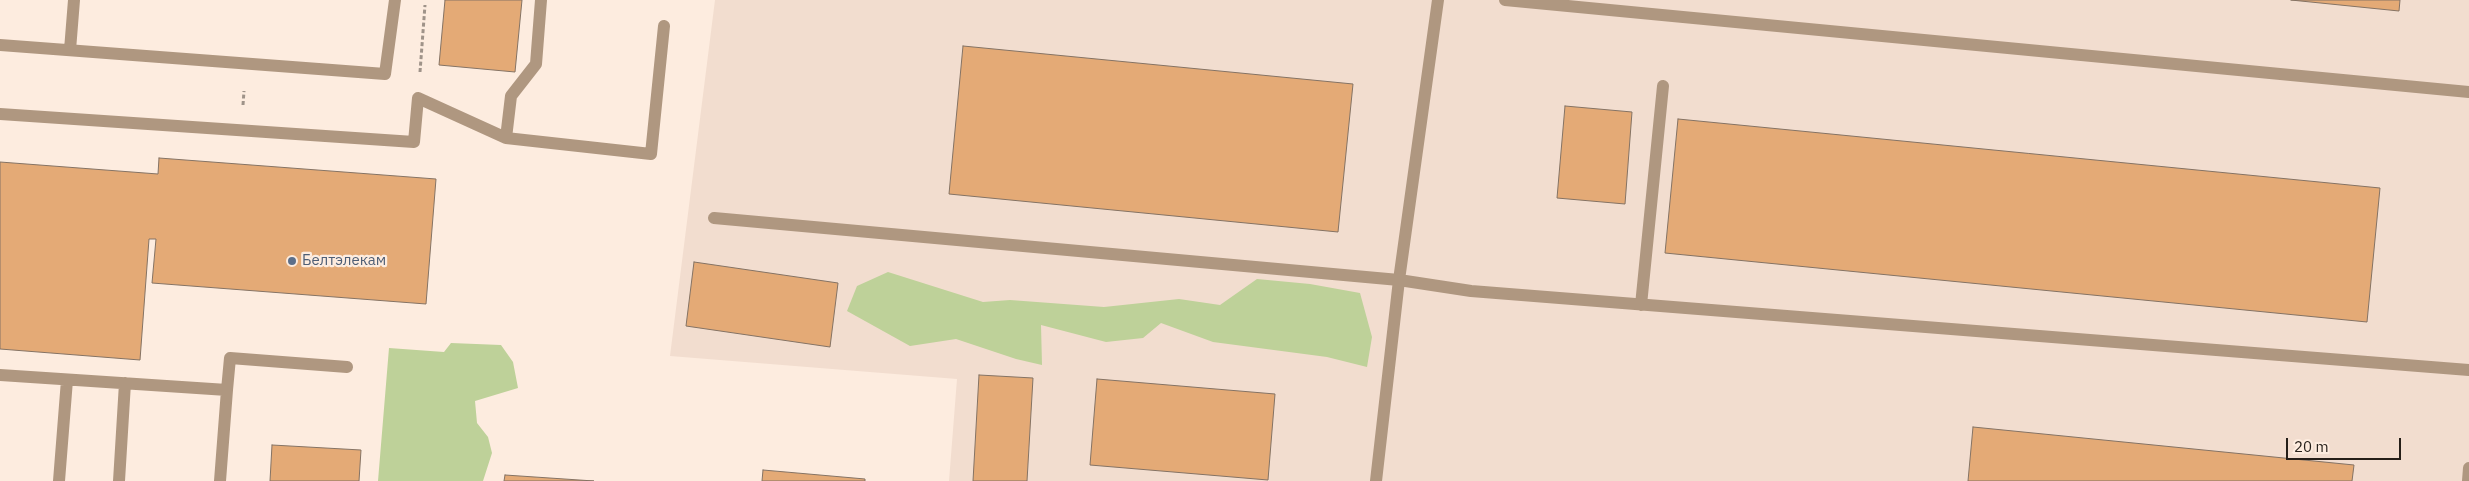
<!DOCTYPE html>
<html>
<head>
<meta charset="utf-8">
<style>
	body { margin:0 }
	#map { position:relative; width:2469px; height:481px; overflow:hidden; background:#fdecdf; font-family:"IBM Plex Sans",sans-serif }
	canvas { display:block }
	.scale { position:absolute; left:2286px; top:438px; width:115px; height:22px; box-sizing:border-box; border:2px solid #251e18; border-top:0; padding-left:6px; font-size:15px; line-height:18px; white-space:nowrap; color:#251e18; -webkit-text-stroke:4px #fdecdf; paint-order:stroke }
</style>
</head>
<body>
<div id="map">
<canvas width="2469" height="481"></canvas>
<div class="scale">20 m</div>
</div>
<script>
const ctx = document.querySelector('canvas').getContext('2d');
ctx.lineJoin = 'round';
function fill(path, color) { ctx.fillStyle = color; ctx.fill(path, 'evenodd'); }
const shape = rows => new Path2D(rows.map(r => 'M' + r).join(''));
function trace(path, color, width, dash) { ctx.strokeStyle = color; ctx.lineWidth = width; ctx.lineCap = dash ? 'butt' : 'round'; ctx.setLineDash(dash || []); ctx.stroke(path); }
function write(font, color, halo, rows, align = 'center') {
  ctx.font = font + ' "IBM Plex Sans",sans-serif'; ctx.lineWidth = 4.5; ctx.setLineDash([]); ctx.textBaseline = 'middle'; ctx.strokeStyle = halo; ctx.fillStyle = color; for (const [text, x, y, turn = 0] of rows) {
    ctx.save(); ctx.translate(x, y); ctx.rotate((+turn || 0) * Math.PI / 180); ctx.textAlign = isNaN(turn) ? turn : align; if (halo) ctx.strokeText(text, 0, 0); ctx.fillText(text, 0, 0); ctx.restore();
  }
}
fill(shape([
	[715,0,2469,0,2469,481,949,481,957,379,670,356]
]), '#f2ddcf');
fill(shape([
	[888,272,983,302,1010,300,1104,307,1179,299,1220,305,1257,279,1310,284,1360,293,1372,337,1367,367,1327,357,1213,342,1161,323,1143,338,1106,342,1041,325,1042,365,1016,359,956,339,910,346,847,311,857,286],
	[451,343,501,345,513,362,518,388,475,401,477,423,488,437,492,453,483,481,378,481,389,348,444,352]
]), '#bed199');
const building = shape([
	[445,0,522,0,515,72,439,65,445,0],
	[2291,0,2400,0,2399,11,2291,0],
	[963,46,1353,84,1338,232,949,194,963,46],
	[1565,106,1632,112,1625,204,1557,198,1565,106],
	[1678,119,2380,188,2367,322,1665,253,1678,119],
	[159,158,436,179,426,304,152,283,156,239,149,239,140,360,0,349,0,162,158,174,159,158],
	[694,262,838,283,830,347,686,326,694,262],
	[979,375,1033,378,1027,481,973,481,979,375],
	[1097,379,1275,394,1268,480,1090,465,1097,379],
	[1973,427,2354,465,2352,481,1968,481,1973,427],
	[272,445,361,450,359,481,270,481,272,445],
	[763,470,865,479,865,481,762,481,763,470],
	[505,475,594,481,504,481,505,475]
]);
fill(building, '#e4aa76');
trace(building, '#857364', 1);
trace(shape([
	[420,72,425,5],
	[243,105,244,91]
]), '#9f9389', 3, [4, 2.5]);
trace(shape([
	[1438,0,1399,280,1471,291,2469,370],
	[1505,0,2469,92],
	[0,45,385,74,395,0],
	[70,50,74,0],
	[0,114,414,142,418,98,506,138,651,154,664,26],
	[506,138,511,96,536,64,541,0],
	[714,218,1399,280,1376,481],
	[1641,305,1663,86],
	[0,375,227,390,220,481],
	[227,390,230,358,347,367],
	[59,481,67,380],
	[119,481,125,383],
	[2468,481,2469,468]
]), '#af9780', 12);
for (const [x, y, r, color] of [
	[292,261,5,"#5c6f8a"]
]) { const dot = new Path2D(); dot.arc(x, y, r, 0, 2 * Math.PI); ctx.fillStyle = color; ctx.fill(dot); trace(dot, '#fdecdf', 2); }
write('15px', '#4e5e75', '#fdecdf', [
	["Белтэлекам",302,261]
], 'left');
</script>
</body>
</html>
